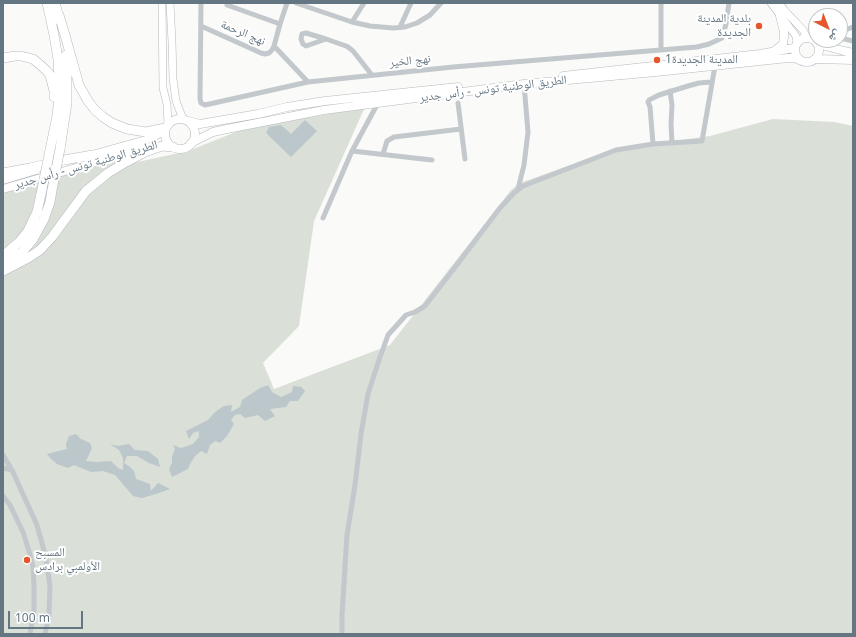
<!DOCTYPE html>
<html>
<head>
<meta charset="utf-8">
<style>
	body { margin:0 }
	#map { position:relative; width:856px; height:637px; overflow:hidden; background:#fafaf8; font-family:"Noto Sans","Noto Naskh Arabic",sans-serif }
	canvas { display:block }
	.frame { position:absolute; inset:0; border:4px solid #657683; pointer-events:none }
	.north { position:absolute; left:808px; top:8px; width:40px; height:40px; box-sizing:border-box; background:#fff; border:1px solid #c1c8cd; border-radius:50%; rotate:138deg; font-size:11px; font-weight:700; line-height:16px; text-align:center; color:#657683 }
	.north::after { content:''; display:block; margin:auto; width:14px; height:18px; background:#e4572e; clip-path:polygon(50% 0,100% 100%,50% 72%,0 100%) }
	.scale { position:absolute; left:8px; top:611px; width:75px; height:18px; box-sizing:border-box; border:2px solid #657683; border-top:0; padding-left:5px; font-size:12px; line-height:14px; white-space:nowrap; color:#657683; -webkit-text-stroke:3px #fff; paint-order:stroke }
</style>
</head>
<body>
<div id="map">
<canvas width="856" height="637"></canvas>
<div class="frame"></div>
<div class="north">ش</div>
<div class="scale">100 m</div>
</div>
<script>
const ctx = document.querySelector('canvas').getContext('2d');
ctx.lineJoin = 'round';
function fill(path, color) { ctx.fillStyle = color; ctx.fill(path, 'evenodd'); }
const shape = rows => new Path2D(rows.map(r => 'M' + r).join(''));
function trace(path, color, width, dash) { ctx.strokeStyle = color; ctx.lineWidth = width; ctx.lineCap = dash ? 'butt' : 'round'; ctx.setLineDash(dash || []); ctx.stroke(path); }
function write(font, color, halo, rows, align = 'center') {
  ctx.font = font + ' "Noto Sans","Noto Naskh Arabic",sans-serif'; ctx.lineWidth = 4; ctx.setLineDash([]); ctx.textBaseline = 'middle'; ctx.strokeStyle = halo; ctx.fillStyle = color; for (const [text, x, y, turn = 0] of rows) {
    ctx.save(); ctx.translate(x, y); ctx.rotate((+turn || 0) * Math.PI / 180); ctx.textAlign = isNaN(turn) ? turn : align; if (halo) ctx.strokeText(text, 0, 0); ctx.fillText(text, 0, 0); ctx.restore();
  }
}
fill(shape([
	[365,107,314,221,299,326,263,363,274,389,390,345,511,190,520,183,615,149,710,136,773,119,834,122,853,126,853,634,3,634,3,191,131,155,133,163,188,151,246,128,323,115]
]), '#dadfd7');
fill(shape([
	[305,120,317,131,291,157,266,133,269,127,281,125,291,134],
	[268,385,272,392,281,397,292,392,293,386,301,387,305,391,298,401,290,401,286,407,270,409,275,416,265,421,258,415,245,418,240,414,235,415,231,420,234,424,227,436,220,443,215,441,210,445,207,454,201,451,195,456,190,464,188,469,172,477,169,469,172,463,172,457,175,449,173,445,181,448,193,444,199,437,199,431,193,433,189,439,186,431,208,420,215,412,224,406,232,405,231,412,240,407,242,400,260,388],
	[76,434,81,439,90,443,92,448,86,461,97,462,111,461,118,468,123,470,123,458,119,450,110,444,118,446,129,444,135,450,148,451,158,459,160,467,149,463,137,456,127,456,124,463,130,467,134,471,136,479,150,484,151,491,158,483,170,489,159,493,142,498,133,496,115,475,103,471,91,472,74,465,68,468,57,464,50,458,47,454,67,449,66,444,69,436]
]), '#bbc7cb');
const secondary = shape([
	[162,3,163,88,167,104,168,124],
	[170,3,172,42,173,79,176,101,183,119],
	[771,3,796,36,797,43],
	[779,3,785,11,803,30,807,38]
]);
const primary = shape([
	'795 50a12 12 0 1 1 24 0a12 12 0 1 1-24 0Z',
	[818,44,844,51,853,53],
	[773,52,783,44,784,37,784,32,780,16],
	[816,59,853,60],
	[563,76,760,54,794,48],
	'165 134a15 15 0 1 1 30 0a15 15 0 1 1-30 0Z',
	[188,121,200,124,258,114,287,107,325,101,458,87],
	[191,143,213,132,227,129,324,110,524,84,656,72,788,58,795,58,799,60],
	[88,156,146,140,165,131],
	[3,180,36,170],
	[3,189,148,147]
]);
const highway = shape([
	[47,3,54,35,58,59,59,82,59,96,57,116,50,150],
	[55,3,60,21],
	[59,15,65,35,79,85,88,101,95,110,103,117,112,123,127,129,146,132,165,128],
	[3,58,15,56,21,56,33,59,38,63,47,71,50,75,54,91,54,97],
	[60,149,67,103,67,73,66,55],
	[3,173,30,168,64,160,93,155],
	[3,256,19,242,28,231,37,212,41,194],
	[4,265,23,251,33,239,44,219,50,202,52,190],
	[3,271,28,258,40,250,52,237,86,191,108,173,126,162,145,152,162,146,173,147]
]);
trace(secondary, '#b3babf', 8);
trace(primary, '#b5babe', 9);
trace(highway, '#b4b9bd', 10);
trace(shape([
	[201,3,200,99,201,103,205,105,308,82,453,67,697,47,709,44,722,38,726,24,729,3],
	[287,3,280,24,274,46,308,82],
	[296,3,352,22,370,26,393,28,405,27,417,23,430,15,441,3],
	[661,3,661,49],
	[227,5,280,24],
	[352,22,364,3],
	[201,26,261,53,265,54,269,53,272,50,274,46],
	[400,27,411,3],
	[840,32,853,27],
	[840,38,853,41],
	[326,39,306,46,303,44,301,39,302,34,306,33,326,39,346,46,348,47,353,51,372,75],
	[670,91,672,105,671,124,672,143],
	[458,103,465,159],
	[653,144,650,107,648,102,649,100,659,95,688,86,699,83,711,82],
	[352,151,432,160],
	[383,154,387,141,394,137,461,129],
	[518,189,524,165,528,132,524,84],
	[323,218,352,151,378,103],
	[3,455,12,470,37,525,46,558,50,586,49,615,45,634],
	[3,468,12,470],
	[3,496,10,505,23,532,29,551,33,567,34,586,34,610,30,634],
	[342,634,342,616,347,535,355,485,361,434,368,394,379,360,388,335,406,315,415,312,425,306,456,266,500,208,514,193,523,186,616,150,653,144,702,141,715,66]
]), '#c3c8cc', 5);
trace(secondary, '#fff', 7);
trace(primary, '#fff', 8);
trace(highway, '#fff', 9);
const highwayBridge = shape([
	[52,190,60,149],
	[41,194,50,150]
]);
trace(highwayBridge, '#b4b9bd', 10, []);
trace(highwayBridge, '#fff', 9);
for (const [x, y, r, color] of [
	[759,26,4,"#e4572e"],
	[657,60,4,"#e4572e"],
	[27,560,4,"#e4572e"]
]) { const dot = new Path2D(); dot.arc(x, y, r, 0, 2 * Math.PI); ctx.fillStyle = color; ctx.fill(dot); trace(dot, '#fff', 1.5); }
write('12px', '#657683', '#fff', [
	["بلدية المدينة",751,19,"right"],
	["الجديدة",751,33,"right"],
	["المدينة الجديدة1",665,60],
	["المسبح",35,553],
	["الأولمبي برادس",35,567]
], 'left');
write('12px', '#657683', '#fff', [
	["نهج الرحمة",243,33,23],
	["نهج الخير",410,61,-6],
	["الطريق الوطنية تونس - رأس جدير",493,89,-7],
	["الطريق الوطنية تونس - رأس جدير",86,165,-16]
]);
</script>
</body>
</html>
